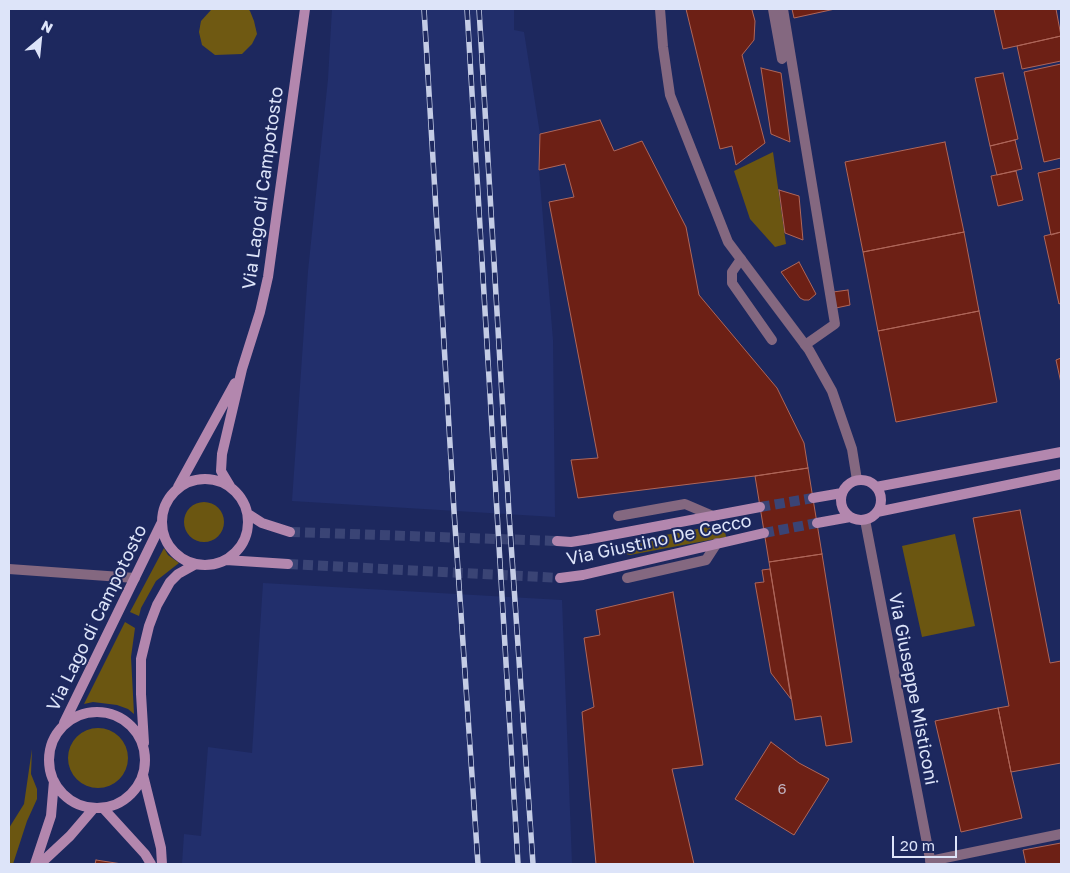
<!DOCTYPE html>
<html>
<head>
<meta charset="utf-8">
<style>
	body { margin:0 }
	#map { position:relative; width:1070px; height:873px; overflow:hidden; background:#1d285e; font-family:"Golos Text",sans-serif }
	canvas { display:block }
	.frame { position:absolute; inset:0; border:10px solid #dde4f9; pointer-events:none }
	.north { position:absolute; left:15px; top:15px; width:50px; height:50px; -webkit-text-stroke:4px #1d285e; paint-order:stroke; rotate:28deg; font-size:14px; font-weight:700; line-height:20px; text-align:center; color:#dde4f9 }
	.north::after { content:''; display:block; margin:auto; width:18px; height:22px; background:#dde4f9; clip-path:polygon(50% 0,100% 100%,50% 72%,0 100%) }
	.scale { position:absolute; left:892px; top:836px; width:65px; height:22px; box-sizing:border-box; border:2px solid #dde4f9; border-top:0; padding-left:6px; font-size:15px; line-height:18px; white-space:nowrap; color:#dde4f9; -webkit-text-stroke:4px #1d285e; paint-order:stroke }
</style>
</head>
<body>
<div id="map">
<canvas width="1070" height="873"></canvas>
<div class="frame"></div>
<div class="north">N</div>
<div class="scale">20 m</div>
</div>
<script>
const ctx = document.querySelector('canvas').getContext('2d');
ctx.lineJoin = 'round';
function fill(path, color) { ctx.fillStyle = color; ctx.fill(path, 'evenodd'); }
const shape = rows => new Path2D(rows.map(r => 'M' + r).join(''));
function trace(path, color, width, dash) { ctx.strokeStyle = color; ctx.lineWidth = width; ctx.lineCap = dash ? 'butt' : 'round'; ctx.setLineDash(dash || []); ctx.stroke(path); }
function write(font, color, halo, rows, align = 'center') {
  ctx.font = font + ' "Golos Text",sans-serif'; ctx.lineWidth = 4; ctx.setLineDash([]); ctx.textBaseline = 'middle'; ctx.strokeStyle = halo; ctx.fillStyle = color; for (const [text, x, y, turn = 0] of rows) {
    ctx.save(); ctx.translate(x, y); ctx.rotate((+turn || 0) * Math.PI / 180); ctx.textAlign = isNaN(turn) ? turn : align; if (halo) ctx.strokeText(text, 0, 0); ctx.fillText(text, 0, 0); ctx.restore();
  }
}
fill(shape([
	[332,9,514,9,514,30,524,32,540,134,539,170,553,340,555,517,292,501,308,271,328,79],
	[263,583,562,600,572,864,182,864,184,834,201,836,208,747,252,753]
]), '#222f6c');
fill(shape([
	[773,152,786,244,775,247,750,219,734,171],
	'184 522a20 20 0 1 1 40 0a20 20 0 1 1-40 0Z',
	[724,524,726,537,630,555,626,554,622,550,624,544,628,542],
	[955,534,975,626,922,637,902,546],
	[164,548,168,555,179,563,156,581,141,608,139,616,130,612],
	[125,622,135,628,131,657,134,714,128,709,117,705,93,702,84,704],
	'68 758a30 30 0 1 1 60 0a30 30 0 1 1-60 0Z',
	[32,749,31,774,37,789,37,799,27,821,13,864,9,864,9,828,24,804]
]), '#6b5611');
fill(shape([
	[215,9,248,9,250,11,254,21,257,34,252,44,242,54,215,55,202,45,199,32,201,21,211,10]
]), '#6f5912');
const building = shape([
	[686,9,752,9,752,10,755,21,754,40,742,55,765,143,736,165,732,146,720,149,686,9],
	[792,9,835,9,794,18,792,9],
	[994,9,1056,9,1061,36,1003,49,994,9],
	[1061,36,1061,61,1022,69,1017,46,1061,36],
	[1061,64,1061,158,1044,162,1024,72,1061,64],
	[761,68,781,73,790,142,771,134,761,68],
	[1003,73,1018,139,990,146,975,78,1003,73],
	[600,120,614,151,642,141,686,227,699,295,777,388,804,443,808,468,755,476,578,498,571,460,598,458,549,202,574,197,565,164,539,170,540,134,600,120],
	[1015,140,1022,169,997,175,990,146,1015,140],
	[945,142,964,232,863,252,845,162,945,142],
	[1061,168,1061,232,1051,235,1038,173,1061,168],
	[1016,171,1023,200,998,206,991,176,1016,171],
	[779,190,799,196,803,240,785,233,779,190],
	[964,232,979,311,878,331,863,252,964,232],
	[1061,232,1061,303,1059,304,1044,236,1061,232],
	[799,262,816,294,809,300,804,300,800,298,781,272,799,262],
	[848,290,850,305,836,308,833,292,848,290],
	[979,311,997,402,896,422,878,331,979,311],
	[1061,358,1061,383,1056,360,1061,358],
	[808,468,822,554,769,562,755,476,808,468],
	[1020,510,1050,663,1061,661,1061,763,1011,772,998,708,1009,706,973,518,1020,510],
	[822,554,852,742,826,746,821,716,795,720,769,562,822,554],
	[770,569,791,699,771,673,755,583,764,582,762,570,770,569],
	[673,592,703,765,672,769,694,864,596,864,582,712,594,707,584,638,600,635,596,610,673,592],
	[998,708,1011,772,1022,818,961,832,935,721,998,708],
	[771,742,799,763,829,779,794,835,735,799,771,742],
	[1061,843,1061,864,1026,864,1023,850,1061,843],
	[96,860,122,864,95,864,96,860]
]);
fill(building, '#6d2015');
trace(building, '#af6659', 1);
trace(shape([
	[760,507,813,498],
	[290,532,557,541],
	[764,533,817,523],
	[288,564,560,578]
]), '#3a4475', 10, [10, 5]);
trace(shape([
	[773,9,782,59],
	[783,9,835,324,805,345],
	[741,259,732,272,732,283,772,340],
	[618,516,685,504,713,516],
	[627,578,706,560,717,543]
]), '#846880', 10);
trace(shape([
	[660,9,663,47,670,95,728,242,809,350,832,391,852,449,857,480],
	[865,520,931,864],
	[9,569,135,578],
	[930,861,1061,834]
]), '#846880', 10);
trace(shape([
	'162 522a43 43 0 1 1 86 0a43 43 0 1 1-86 0Z',
	'841 500a20 20 0 1 1 40 0a20 20 0 1 1-40 0Z',
	[230,486,221,471,222,454,242,369,260,312,268,277,305,9],
	[178,487,235,383],
	[876,487,1061,452],
	[813,498,842,493],
	[877,512,1061,474],
	[248,514,262,523,290,532],
	[817,523,850,517],
	[557,541,571,542,590,539,760,507],
	[226,560,288,564],
	[560,578,583,575,764,533],
	'49 760a48 48 0 1 1 96 0a48 48 0 1 1-96 0Z',
	[64,723,161,524],
	[144,743,141,694,141,659,149,626,157,605,170,582,178,574,196,564],
	[143,775,161,848,162,864],
	[103,808,145,854,151,864],
	[35,864,51,816,54,781],
	[40,864,70,836,94,808]
]), '#b387ae', 10);
const rail = shape([
	[424,9,454,511,478,864],
	[467,9,518,864],
	[479,9,509,514,533,864]
]);
trace(rail, '#c4cce5', 5.5);
trace(rail, '#1d285e', 4, [11]);
write('15px', '#c1b3c0', null, [
	["6",782,789]
]);
write('18px', '#dde4f9', '#1d285e', [
	["Via Lago di Campotosto",263,188,-82],
	["Via Giustino De Cecco",659,540,-12],
	["Via Lago di Campotosto",97,618,-64],
	["Via Giuseppe Misticoni",913,689,79]
]);
</script>
</body>
</html>
